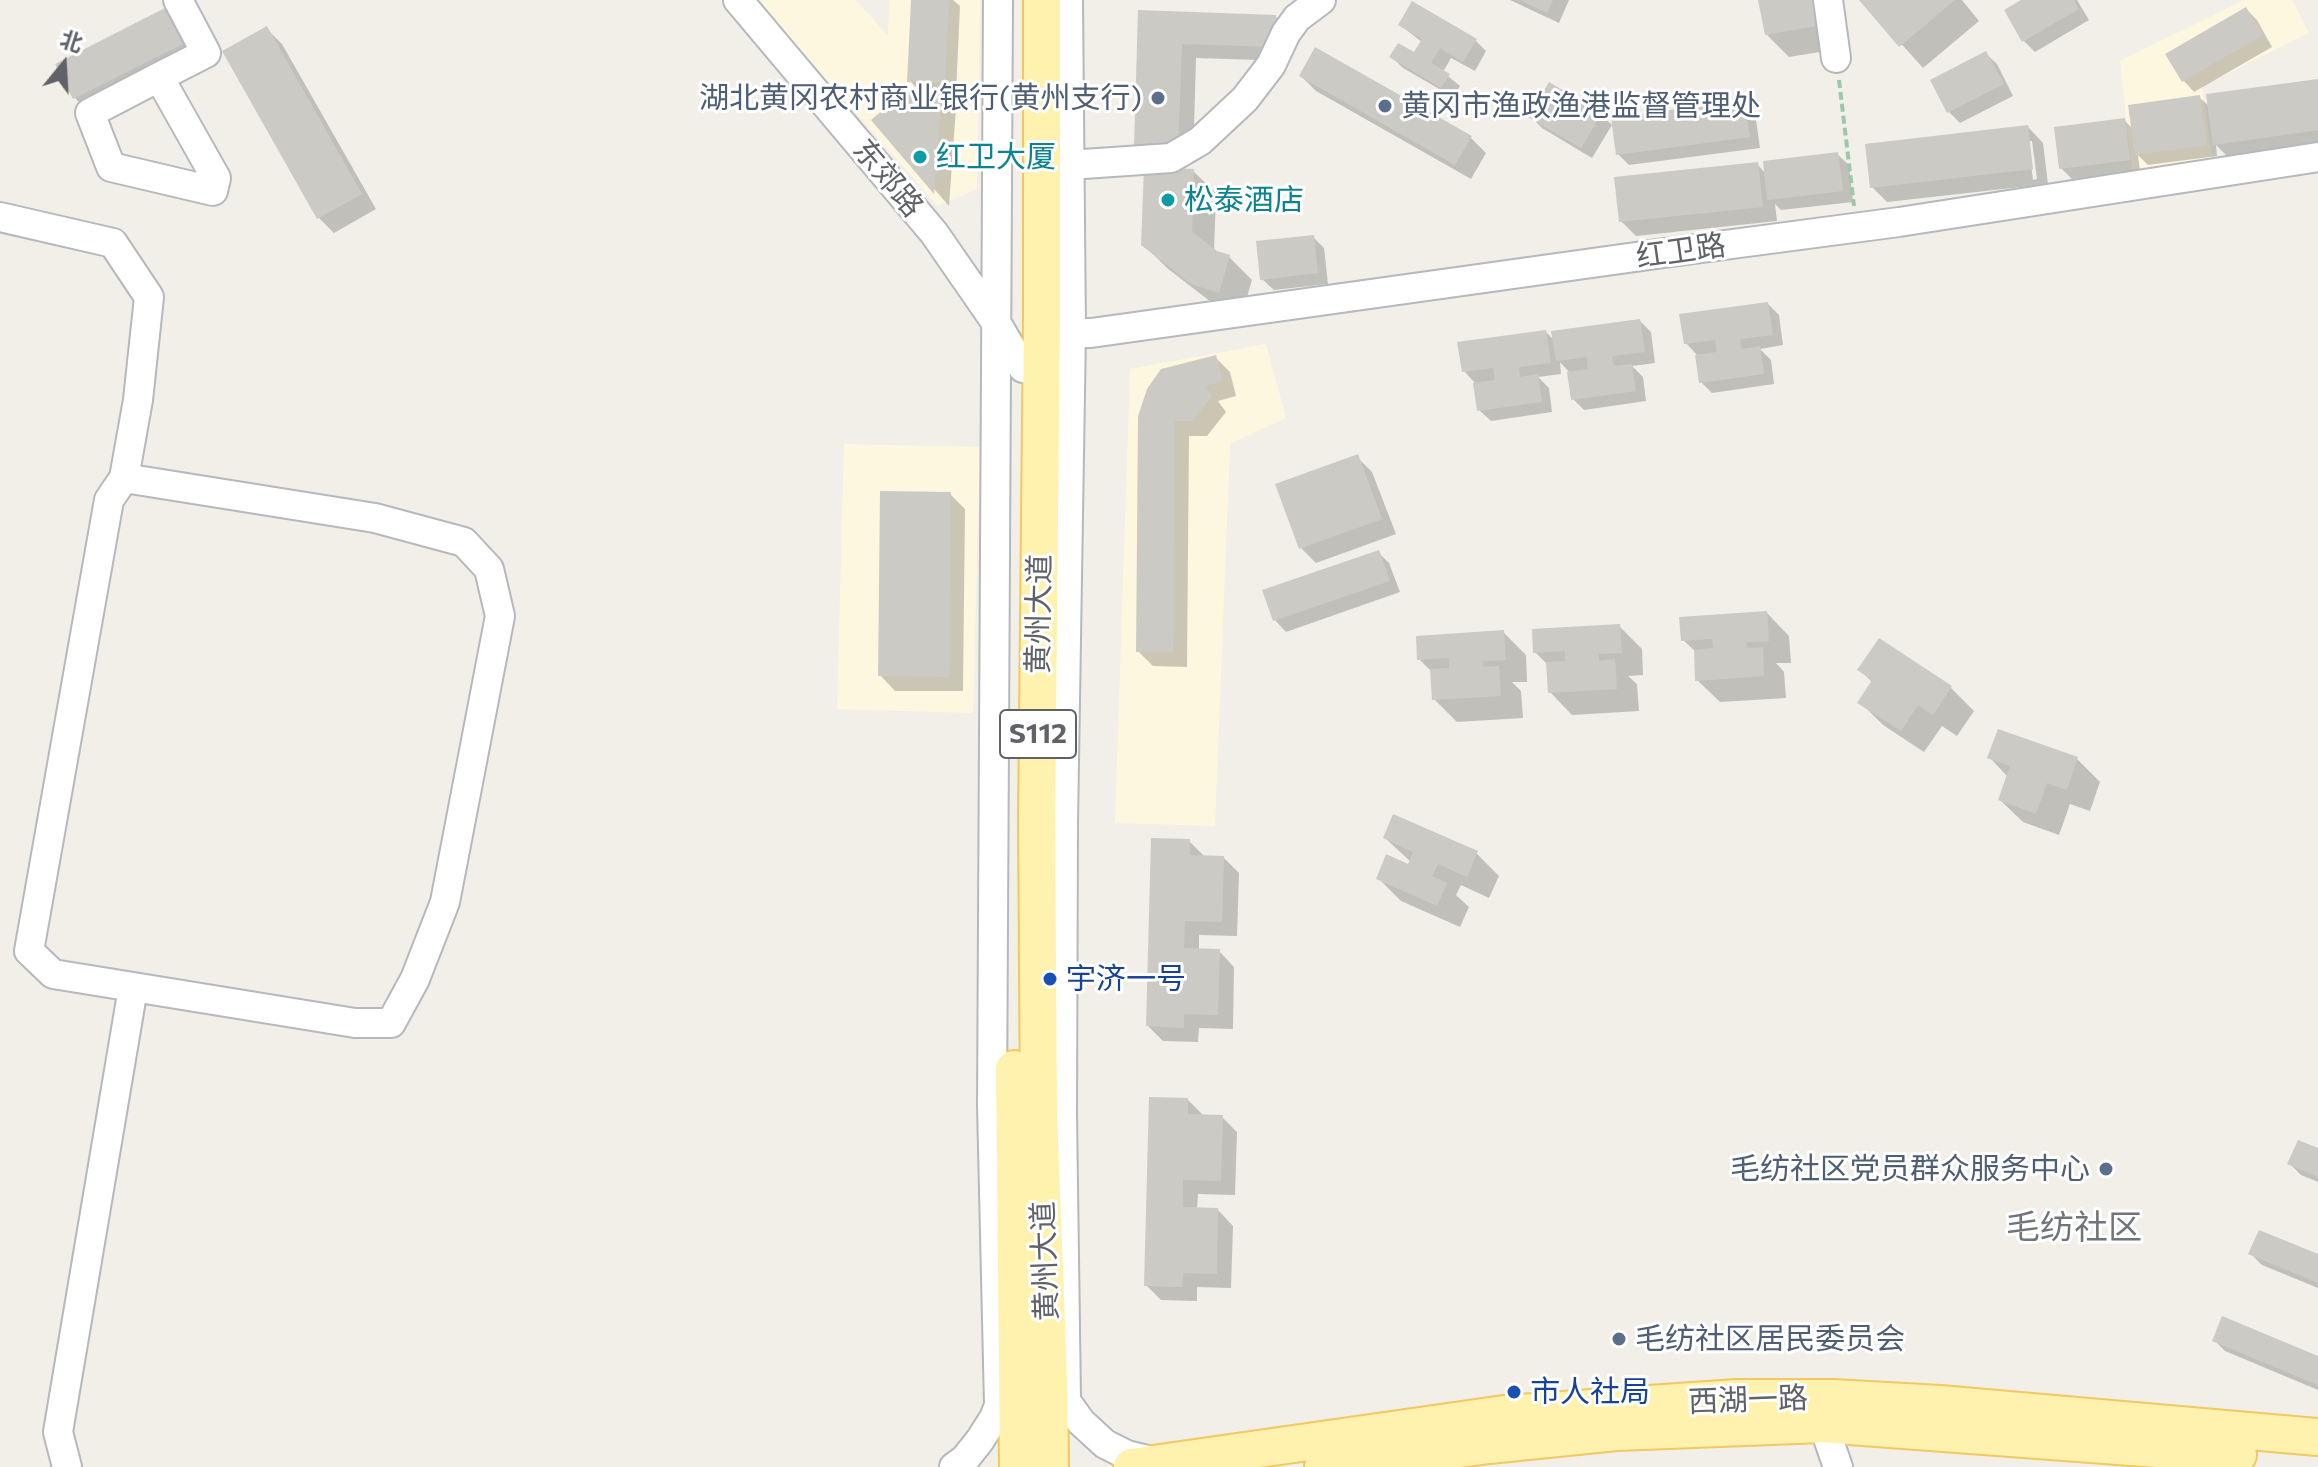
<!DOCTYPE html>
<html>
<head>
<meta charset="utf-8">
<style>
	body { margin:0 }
	#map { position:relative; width:2318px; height:1467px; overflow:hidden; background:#f1efe8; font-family:Commissioner,"Noto Sans SC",sans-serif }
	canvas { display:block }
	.north { position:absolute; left:24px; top:24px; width:80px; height:80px; -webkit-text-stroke:6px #fff; paint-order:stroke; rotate:18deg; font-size:22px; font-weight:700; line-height:32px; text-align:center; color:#5f6368 }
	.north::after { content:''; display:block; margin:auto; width:28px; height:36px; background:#5f6368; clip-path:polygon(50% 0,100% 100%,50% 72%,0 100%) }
</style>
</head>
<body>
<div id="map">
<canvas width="2318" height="1467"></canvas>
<div class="north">北</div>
</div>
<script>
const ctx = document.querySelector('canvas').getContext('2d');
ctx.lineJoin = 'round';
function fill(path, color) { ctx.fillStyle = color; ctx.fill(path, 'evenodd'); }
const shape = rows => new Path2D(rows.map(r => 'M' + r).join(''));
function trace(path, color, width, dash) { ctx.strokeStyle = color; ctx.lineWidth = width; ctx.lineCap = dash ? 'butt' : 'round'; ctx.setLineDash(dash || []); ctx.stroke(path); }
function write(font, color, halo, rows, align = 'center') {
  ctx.font = font + ' Commissioner,"Noto Sans SC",sans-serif'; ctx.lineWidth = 6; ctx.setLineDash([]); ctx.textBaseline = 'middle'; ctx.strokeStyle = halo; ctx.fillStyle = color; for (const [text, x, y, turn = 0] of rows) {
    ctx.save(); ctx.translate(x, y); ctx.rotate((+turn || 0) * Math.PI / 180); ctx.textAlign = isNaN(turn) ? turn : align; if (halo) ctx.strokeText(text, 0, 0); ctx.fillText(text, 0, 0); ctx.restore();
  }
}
fill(shape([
	[757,0,856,0,888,36,889,0,980,0,977,189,938,206],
	[2244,0,2292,0,2309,33,2202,86,2212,158,2132,171,2120,61],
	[1266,344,1286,418,1230,444,1215,826,1115,823,1130,369],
	[844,444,980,447,973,713,837,709]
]), '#fef7e0');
fill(shape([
	[913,0,953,0,960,6,956,94,940,93,956,108,949,206,874,120,920,92,910,81],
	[1510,0,1569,0,1559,23],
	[1760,0,1825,0,1844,48,1789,57,1766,34],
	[1862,0,1962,0,1979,21,1923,68],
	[2026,0,2077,0,2089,20,2035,52,2023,40],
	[2246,9,2257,20,2272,47,2194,92,2183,80],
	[165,11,176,22,193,56,86,109,75,98,58,65],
	[1140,12,1276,17,1291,32,1290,61,1196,58,1193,164,1151,163],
	[1400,25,1475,40,1486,51,1475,71,1451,58,1443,72,1460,86,1453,97,1403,68,1392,57,1415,55,1422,42],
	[267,29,282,44,376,209,334,233,319,218],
	[1985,53,1997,64,2013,96,1960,123,1949,112],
	[1301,76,1471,138,1486,153,1471,179,1316,91],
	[2318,81,2318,147,2230,159,2216,145,2217,156,2148,165,2138,155,2140,171,2072,179,2061,168,2124,120,2134,130,2199,97,2210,107],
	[1744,102,1755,113,1760,148,1629,165,1618,154],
	[1600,114,1612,125,1592,158,1542,128,1531,117],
	[2028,127,2043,143,2048,184,1887,202,1872,187],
	[2028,141,2032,141,2037,179,2033,180],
	[1837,154,1849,165,1853,202,1781,210,1775,204,1777,221,1636,236,1621,221,1757,164,1766,174],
	[1193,171,1216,193,1214,252,1229,257,1252,280,1242,314,1216,306,1167,268,1144,245],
	[1313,237,1324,248,1328,284,1274,290,1262,279],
	[1768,304,1779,315,1783,345,1760,349,1771,360,1774,384,1712,393,1701,382,1697,355,1686,343],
	[1640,321,1651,332,1655,363,1632,366,1643,377,1646,401,1584,410,1573,399,1569,372,1560,362,1561,374,1538,377,1549,388,1552,412,1491,421,1479,410,1475,383,1464,371,1546,332,1555,341],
	[1215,357,1230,372,1236,396,1218,401,1226,412,1207,436,1189,436,1187,667,1153,666,1138,651,1140,416],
	[1357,457,1372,472,1396,534,1316,563,1301,548],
	[950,494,965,509,963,691,895,691,880,675],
	[1378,552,1389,563,1400,592,1286,632,1275,620],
	[1767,613,1789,636,1791,663,1776,663,1784,672,1786,698,1720,702,1697,680,1696,652,1683,640],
	[1619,626,1642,649,1643,675,1628,676,1637,684,1639,711,1572,715,1550,692,1548,665,1535,652],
	[1503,632,1526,655,1527,682,1512,682,1521,691,1523,718,1457,722,1434,699,1432,672,1419,659],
	[1879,640,1951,688,1974,711,1957,736,1942,726,1924,752,1883,725,1860,702,1873,683,1860,670],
	[1990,758,2077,759,2100,782,2090,811,2070,804,2059,835,2023,822,2000,800,2008,777],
	[1385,838,1476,853,1499,876,1489,898,1461,885,1456,895,1469,907,1460,927,1401,901,1378,878,1409,866,1411,862],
	[1189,841,1205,857,1224,858,1239,873,1237,936,1199,935,1199,951,1219,951,1234,967,1233,1029,1199,1028,1198,1042,1163,1041,1148,1026],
	[1188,1100,1204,1116,1222,1117,1237,1132,1235,1195,1198,1194,1197,1210,1218,1210,1233,1226,1231,1288,1197,1287,1197,1301,1161,1300,1146,1285],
	[2318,1150,2318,1182,2301,1175,2290,1164],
	[2251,1254,2318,1257,2318,1288,2262,1265],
	[2214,1340,2318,1358,2318,1390,2225,1351]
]), '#0003');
fill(shape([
	[911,0,949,0,945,83,907,82],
	[1520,0,1553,0,1547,13],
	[1758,0,1818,0,1823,25,1765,35],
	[1859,0,1955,0,1899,47],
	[2021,0,2074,0,2079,9,2022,42,2004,10],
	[1412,1,1477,39,1463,62,1440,48,1431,63,1450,74,1441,88,1389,57,1398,43,1414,52,1422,39,1398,25],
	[2246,7,2263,35,2182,82,2165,54],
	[165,8,183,44,73,99,55,64],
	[1138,10,1276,15,1275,47,1182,44,1178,150,1134,148],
	[267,26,362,194,317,219,222,51],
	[1315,47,1472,136,1455,165,1299,76],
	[1986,51,2004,84,1947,113,1930,80],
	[2318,79,2318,130,2213,145,2206,94],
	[1549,82,1602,113,1581,148,1528,117],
	[908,89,942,91,934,194,871,120],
	[2200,95,2207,145,2135,155,2128,105],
	[1744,100,1750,137,1616,155,1611,118],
	[2125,118,2130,160,2059,169,2054,127],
	[2028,125,2033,169,1870,188,1865,144],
	[1838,152,1843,191,1767,200,1763,161],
	[1758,162,1763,207,1619,222,1614,177],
	[1144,167,1194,169,1192,232,1217,251,1230,255,1219,293,1191,284,1141,245],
	[1314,235,1318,273,1260,280,1256,241],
	[1768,302,1773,335,1740,339,1742,349,1760,346,1764,374,1699,383,1695,355,1717,352,1715,340,1684,344,1679,314],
	[1640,319,1645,352,1612,356,1614,366,1632,364,1636,391,1571,400,1567,372,1588,369,1587,357,1556,361,1551,331],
	[1546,330,1551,363,1519,367,1520,377,1538,374,1542,402,1477,411,1473,383,1495,380,1493,368,1462,372,1457,342],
	[1216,355,1223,381,1205,386,1212,396,1192,421,1175,421,1173,652,1136,652,1138,416,1147,389,1161,369],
	[1358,454,1382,519,1299,549,1275,484],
	[880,491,951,492,949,677,878,676],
	[1379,550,1390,581,1273,621,1262,590],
	[1767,611,1769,641,1746,642,1747,648,1763,647,1764,676,1695,681,1694,650,1713,648,1712,639,1681,641,1679,617],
	[1620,624,1622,653,1599,654,1599,661,1615,659,1617,689,1548,693,1546,662,1565,661,1565,651,1533,653,1532,629],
	[1504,630,1506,660,1483,661,1483,667,1499,666,1501,696,1432,700,1430,669,1449,668,1449,658,1417,660,1416,636],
	[1879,638,1952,686,1933,715,1918,705,1901,731,1857,703,1872,680,1857,670],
	[1998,729,2078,757,2067,790,2047,783,2036,814,1998,800,2010,766,1987,758],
	[1393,814,1478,851,1467,877,1438,864,1432,876,1447,883,1437,906,1376,879,1386,854,1408,864,1413,852,1383,838],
	[1151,838,1190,839,1190,855,1224,856,1222,922,1185,921,1184,948,1220,949,1218,1015,1184,1014,1184,1028,1146,1026],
	[1149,1097,1188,1098,1188,1114,1223,1115,1221,1181,1183,1180,1183,1207,1218,1208,1217,1274,1183,1273,1182,1287,1144,1286],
	[2298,1140,2318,1148,2318,1177,2287,1164],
	[2259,1230,2318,1254,2318,1283,2248,1254],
	[2222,1316,2318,1356,2318,1385,2212,1341]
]), '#cccac5');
const minor = shape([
	[738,0,934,233,997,324,1023,368],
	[998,0,992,1105,999,1405],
	[1828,0,1836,58],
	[159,77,216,178,213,191,111,167,90,113,159,77,206,53,178,0],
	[1069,165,1171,158,1200,141,1245,99,1271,65,1286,33,1297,18,1321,0],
	[0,217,113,243,149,297,138,400,124,478,109,500,29,951,53,974,355,1023,391,1023,415,979,445,902,500,616,489,569,464,542,375,518,124,478],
	[1055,332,1091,333,1664,253,1899,222,2318,157],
	[1060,1385,1066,1401,1081,1422,1105,1444,1127,1455,1156,1462],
	[1066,1400,1062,1114,1063,823,1071,332,1068,0],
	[1823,1424,1838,1467],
	[67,1467,58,1432,133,988],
	[954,1467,965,1459,980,1440,994,1418,1005,1390]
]);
const major = shape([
	[1042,0,1042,319,1037,820,1039,1112,1049,1379,1050,1467],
	[1014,1069,1018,1467],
	[1132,1467,1504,1414,1737,1398,1834,1398,1940,1404,2318,1437],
	[1323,1467,1489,1445,1616,1432,1823,1424,2238,1455]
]);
trace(minor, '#b5b8bc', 32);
trace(major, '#f2c960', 40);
trace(shape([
	[1839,80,1854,206]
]), '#9cc7a9', 4, [8, 4]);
trace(minor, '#fff', 28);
trace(major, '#fff2af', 36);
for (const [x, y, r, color] of [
	[1158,98,8,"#5c6f8a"],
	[1385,106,8,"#5c6f8a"],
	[920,157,8,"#0f9aa8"],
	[1168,200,8,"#0f9aa8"],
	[1050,979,8,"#1a4fb4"],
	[2106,1169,8,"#5c6f8a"],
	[1619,1339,8,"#5c6f8a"],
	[1514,1392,8,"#1a4fb4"]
]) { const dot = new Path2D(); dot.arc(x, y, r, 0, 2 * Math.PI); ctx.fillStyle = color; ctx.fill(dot); trace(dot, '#fff', 3); }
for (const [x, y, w] of [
	[1038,734,76]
]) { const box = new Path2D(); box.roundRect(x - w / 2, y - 24, w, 48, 6); ctx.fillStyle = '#fff'; ctx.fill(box); trace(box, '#5f6368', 2); }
write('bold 28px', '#5f6368', null, [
	["S112",1038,734]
]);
write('30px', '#4e5e75', '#fff', [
	["湖北黄冈农村商业银行(黄州支行)",1142,98],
	["黄冈市渔政渔港监督管理处",1401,106,"left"],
	["毛纺社区党员群众服务中心",2090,1169],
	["毛纺社区居民委员会",1635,1339,"left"]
], 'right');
write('30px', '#0d838f', '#fff', [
	["红卫大厦",936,157],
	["松泰酒店",1184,200]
], 'left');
write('30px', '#5f6368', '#fff', [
	["东郊路",888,178,50],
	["红卫路",1681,251,-8],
	["黄州大道",1039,614,-89],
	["黄州大道",1045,1261,-92],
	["西湖一路",1748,1400,-2]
]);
write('30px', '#164399', '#fff', [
	["宇济一号",1066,979],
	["市人社局",1530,1392]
], 'left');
write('34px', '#70757a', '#fff', [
	["毛纺社区",2074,1228]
]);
</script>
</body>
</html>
